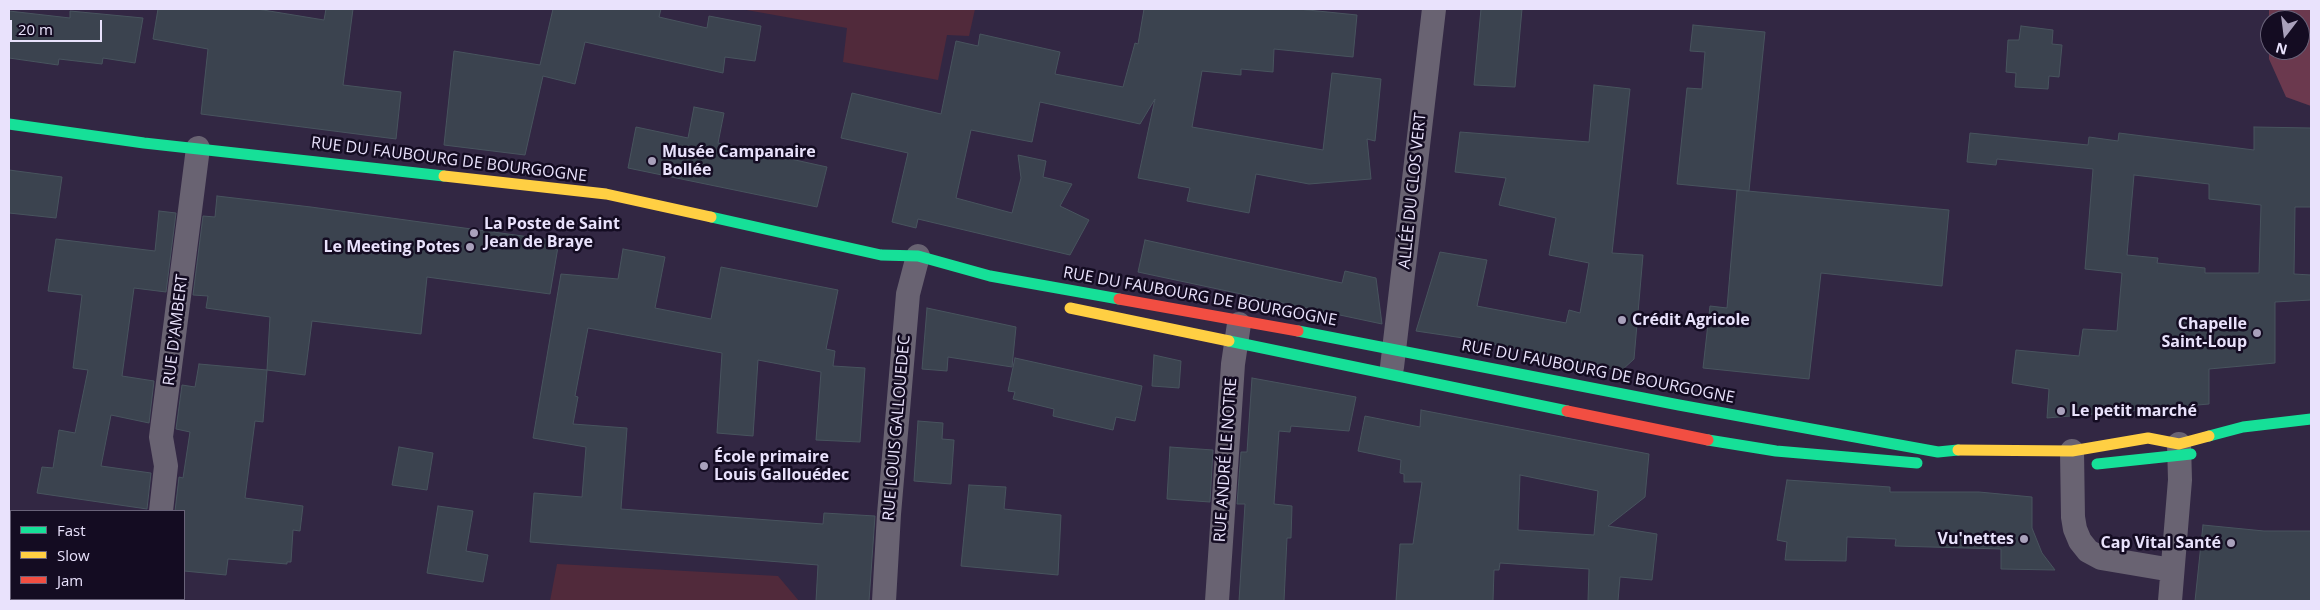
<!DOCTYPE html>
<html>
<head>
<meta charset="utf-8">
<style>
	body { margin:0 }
	#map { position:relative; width:2320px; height:610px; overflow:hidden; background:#322743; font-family:"Open Sans",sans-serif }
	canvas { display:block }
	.frame { position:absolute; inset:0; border:10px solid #e9e2fc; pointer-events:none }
	.legend { position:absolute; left:10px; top:510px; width:175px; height:90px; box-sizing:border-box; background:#140c22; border:1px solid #696279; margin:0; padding:6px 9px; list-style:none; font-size:15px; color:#e9e2fc }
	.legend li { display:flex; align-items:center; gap:10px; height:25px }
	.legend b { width:25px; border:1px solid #696279 }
	.north { position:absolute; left:2260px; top:10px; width:50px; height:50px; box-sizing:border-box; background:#140c22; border:1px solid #696279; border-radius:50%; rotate:195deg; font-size:14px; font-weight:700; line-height:20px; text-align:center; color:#e9e2fc }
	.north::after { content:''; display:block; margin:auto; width:18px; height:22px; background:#a9a1bb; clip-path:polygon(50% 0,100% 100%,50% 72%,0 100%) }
	.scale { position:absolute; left:10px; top:20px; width:92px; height:22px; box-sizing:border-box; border:2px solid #e9e2fc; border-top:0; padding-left:6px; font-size:15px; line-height:18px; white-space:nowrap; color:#e9e2fc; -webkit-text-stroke:4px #140c22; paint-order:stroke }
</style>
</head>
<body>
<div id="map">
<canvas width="2320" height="610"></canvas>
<div class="frame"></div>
<ul class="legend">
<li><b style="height:6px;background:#16e098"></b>Fast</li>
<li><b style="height:6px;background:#ffcf43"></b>Slow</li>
<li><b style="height:6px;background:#f24e42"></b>Jam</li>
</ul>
<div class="north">N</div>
<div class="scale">20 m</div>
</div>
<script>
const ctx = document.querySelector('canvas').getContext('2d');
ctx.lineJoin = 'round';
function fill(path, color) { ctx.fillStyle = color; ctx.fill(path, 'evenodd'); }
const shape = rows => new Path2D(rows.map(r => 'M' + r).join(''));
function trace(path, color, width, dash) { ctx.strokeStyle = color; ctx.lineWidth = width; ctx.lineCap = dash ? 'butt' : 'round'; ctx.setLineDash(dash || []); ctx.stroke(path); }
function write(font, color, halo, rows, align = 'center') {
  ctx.font = font + ' "Open Sans",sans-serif'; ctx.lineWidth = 5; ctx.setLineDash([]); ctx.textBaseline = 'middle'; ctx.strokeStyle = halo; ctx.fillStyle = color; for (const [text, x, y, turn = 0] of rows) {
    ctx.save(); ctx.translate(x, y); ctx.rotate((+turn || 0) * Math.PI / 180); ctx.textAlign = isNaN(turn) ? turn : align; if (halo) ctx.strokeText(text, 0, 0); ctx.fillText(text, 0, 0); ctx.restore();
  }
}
fill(shape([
	[741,9,975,9,969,36,947,35,938,80,843,62,847,28],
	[557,564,778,576,799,601,550,601]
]), '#512a3b');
fill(shape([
	[2269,9,2311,9,2311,106,2286,97,2269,59],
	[2270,20,2300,20,2300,50,2270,50]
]), '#6b394e');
const building = shape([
	[158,9,257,9,324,20,326,9,353,9,343,85,401,92,396,139,201,114,208,49,153,39,158,9],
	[553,9,661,9,659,17,707,28,709,16,761,26,755,61,725,57,723,73,585,42,575,84,543,76,525,155,444,145,454,51,540,65,553,9],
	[1144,9,1298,9,1357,15,1353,57,1274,49,1273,72,1241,69,1241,75,1202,71,1192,127,1323,150,1332,73,1381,79,1375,141,1367,139,1371,179,1309,184,1256,174,1249,213,1187,201,1190,188,1138,178,1155,99,1140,124,1040,102,1032,142,971,130,956,198,1012,213,1021,178,1018,155,1046,161,1043,177,1072,184,1060,206,1089,220,1070,255,918,219,916,228,892,222,908,153,841,138,852,93,941,114,956,41,978,46,980,34,1060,52,1055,74,1123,87,1135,43,1138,44,1144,9],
	[1481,9,1522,9,1515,87,1474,85,1481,9],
	[9,11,70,18,70,11,143,18,135,63,103,58,102,64,59,59,58,65,9,58,9,11],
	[1693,25,1765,32,1749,191,1677,184,1687,88,1702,89,1705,52,1690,51,1693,25],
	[2021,26,2053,30,2052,44,2062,45,2059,77,2049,76,2048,89,2015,87,2016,73,2006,72,2008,40,2019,40,2021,26],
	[1594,85,1630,89,1612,253,1643,255,1634,359,1621,371,1470,339,1416,331,1440,252,1487,260,1477,306,1566,323,1569,310,1580,313,1589,263,1549,255,1556,218,1499,205,1506,178,1455,172,1460,132,1589,142,1594,85],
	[694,107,724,113,718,143,827,167,817,207,628,168,636,127,688,138,694,107],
	[2254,127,2311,128,2311,207,2295,207,2294,274,2311,275,2311,300,2275,302,2275,363,2209,369,2209,404,2047,418,2049,389,2012,383,2016,350,2079,356,2083,329,2117,331,2122,273,2085,269,2093,169,1997,159,1996,165,1967,162,1970,133,2088,145,2089,137,2118,141,2119,133,2254,150,2254,127],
	[2134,175,2209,184,2209,199,2261,205,2259,273,2205,273,2205,268,2157,263,2158,258,2127,255,2134,175],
	[9,170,62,177,56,218,9,213,9,170],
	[1737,190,1949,210,1942,286,1821,273,1809,379,1703,368,1710,306,1727,308,1737,190],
	[217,196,311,207,559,241,550,294,427,277,421,334,312,321,305,375,267,370,270,317,206,308,208,296,193,295,203,216,215,217,217,196],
	[159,211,176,213,166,292,134,288,122,376,154,381,149,423,111,415,101,466,151,473,147,509,37,493,42,467,53,468,59,430,75,433,88,370,73,368,82,295,48,291,56,239,155,251,159,211],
	[1145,240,1342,283,1345,271,1376,278,1382,324,1138,272,1145,240],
	[623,249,665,257,655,308,711,319,721,267,838,290,826,349,835,351,833,366,865,368,860,442,816,440,821,372,758,360,753,436,717,433,722,353,588,328,575,396,578,397,573,424,627,428,621,509,823,524,824,513,875,516,869,601,816,601,818,565,530,542,534,493,582,497,586,447,533,438,561,274,618,279,623,249],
	[927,308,1016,327,1012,367,948,357,947,371,922,369,927,308],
	[1154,355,1181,361,1179,388,1152,386,1154,355],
	[1015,358,1142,386,1135,421,1116,417,1113,430,1053,416,1054,409,1013,399,1015,392,1008,391,1015,358],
	[199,364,267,370,263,422,255,421,245,498,303,506,300,531,293,530,291,562,287,562,287,564,228,559,226,575,184,571,184,511,175,511,179,477,183,478,190,432,176,429,182,385,195,387,199,364],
	[1252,378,1356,397,1349,431,1291,426,1290,432,1279,431,1274,504,1292,506,1291,538,1287,538,1284,601,1239,601,1245,504,1237,504,1241,452,1247,452,1252,378],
	[1421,410,1649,454,1645,497,1608,526,1657,534,1652,580,1620,577,1618,601,1588,601,1589,569,1500,563,1499,570,1494,570,1493,601,1396,601,1400,544,1413,544,1422,482,1404,482,1404,474,1400,473,1401,460,1358,451,1365,416,1420,427,1421,410],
	[1520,475,1598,491,1594,535,1518,530,1520,475],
	[918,421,943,423,942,439,954,440,951,484,914,481,918,421],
	[399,447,433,453,427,490,392,485,399,447],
	[1170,447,1213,450,1210,502,1167,499,1170,447],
	[1787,480,1890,487,1890,492,1979,492,2032,497,2032,528,2042,553,2055,570,2001,569,2001,549,1895,546,1896,539,1847,537,1846,561,1785,560,1787,542,1777,540,1787,480],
	[969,485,1006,487,1004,509,1061,515,1058,575,961,566,969,485],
	[438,506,473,511,466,551,488,555,483,582,427,573,438,506],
	[2203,525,2264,531,2311,531,2311,601,2195,601,2203,525]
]);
fill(building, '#3b434f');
trace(building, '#48545e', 1);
trace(shape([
	[1392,367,1434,9],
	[2072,451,2073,517,2075,529,2080,541,2088,551,2101,558,2172,570],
	[161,511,166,466,161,437,198,148],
	[163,599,163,601],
	[884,601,889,514,908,294,918,256],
	[1217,601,1233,364,1239,324],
	[2170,601,2180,480,2179,444]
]), '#696372', 24);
trace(shape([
	[9,124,144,143,444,176],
	[711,217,881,255,918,256,990,276,1119,299],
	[1298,331,1679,405,1938,452,1958,450],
	[1229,341,1567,411],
	[2209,436,2243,427,2311,419],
	[1708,440,1776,451,1917,463],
	[2097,464,2191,454]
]), '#16e098', 11);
trace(shape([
	[444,176,606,194,711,217],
	[1070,308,1229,341],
	[1958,450,2072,451,2148,438,2179,444,2209,436]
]), '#ffcf43', 11);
trace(shape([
	[1119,299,1298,331],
	[1567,411,1708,440]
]), '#f24e42', 11);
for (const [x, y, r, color] of [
	[652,161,5,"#a9a1bb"],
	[474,233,5,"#a9a1bb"],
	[470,247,5,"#a9a1bb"],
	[1622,320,5,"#a9a1bb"],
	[2257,333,5,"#a9a1bb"],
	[2061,411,5,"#a9a1bb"],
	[704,466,5,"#a9a1bb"],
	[2024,539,5,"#a9a1bb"],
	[2231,543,5,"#a9a1bb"]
]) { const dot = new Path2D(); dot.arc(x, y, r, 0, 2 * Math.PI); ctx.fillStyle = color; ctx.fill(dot); trace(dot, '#140c22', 2); }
write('bold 16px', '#e9e2fc', '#140c22', [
	["Musée Campanaire",662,152],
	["Bollée",662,170],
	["La Poste de Saint",484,224],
	["Jean de Braye",484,242],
	["Le Meeting Potes",460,247,"right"],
	["Crédit Agricole",1632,320],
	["Chapelle",2247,324,"right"],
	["Saint-Loup",2247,342,"right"],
	["Le petit marché",2071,411],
	["École primaire",714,457],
	["Louis Gallouédec",714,475],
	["Vu'nettes",2014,539,"right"],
	["Cap Vital Santé",2221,543,"right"]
], 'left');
write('16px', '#e9e2fc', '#140c22', [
	["RUE DU FAUBOURG DE BOURGOGNE",449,160,7],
	["ALLÉE DU CLOS VERT",1413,191,-84],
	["RUE DU FAUBOURG DE BOURGOGNE",1200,297,10],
	["RUE D'AMBERT",176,330,-83],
	["RUE DU FAUBOURG DE BOURGOGNE",1598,372,11],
	["RUE LOUIS GALLOUEDEC",897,428,-85],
	["RUE ANDRÉ LE NOTRE",1226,460,-86]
]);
</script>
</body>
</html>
